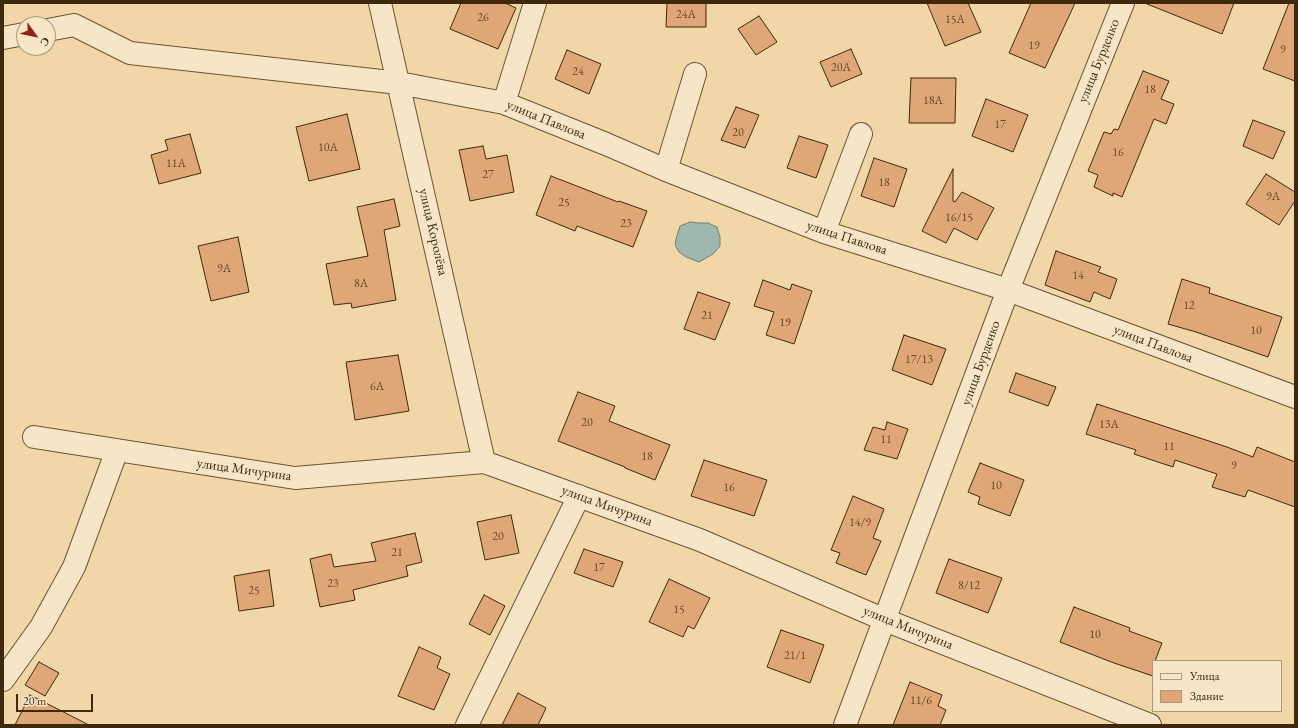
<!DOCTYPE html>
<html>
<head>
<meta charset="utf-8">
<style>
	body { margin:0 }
	#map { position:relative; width:1298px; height:728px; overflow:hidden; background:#f1d7a7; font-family:"EB Garamond",serif }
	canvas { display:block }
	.frame { position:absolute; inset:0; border:4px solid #3f290e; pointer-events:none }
	.legend { position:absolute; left:1152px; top:660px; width:130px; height:52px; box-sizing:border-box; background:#f6e5c6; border:1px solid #ad9a7c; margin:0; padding:5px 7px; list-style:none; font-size:12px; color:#3f290e }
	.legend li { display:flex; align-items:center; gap:8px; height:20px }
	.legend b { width:20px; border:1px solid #ad9a7c }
	.north { position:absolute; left:16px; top:16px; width:40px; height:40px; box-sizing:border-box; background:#f6e5c6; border:1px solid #ad9a7c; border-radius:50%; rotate:123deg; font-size:11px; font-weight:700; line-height:16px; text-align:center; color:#3f290e }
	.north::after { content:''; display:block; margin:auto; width:14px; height:18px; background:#8f2418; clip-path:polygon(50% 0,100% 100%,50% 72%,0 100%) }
	.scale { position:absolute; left:16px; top:694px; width:77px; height:18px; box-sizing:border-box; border:2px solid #3f290e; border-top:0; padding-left:5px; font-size:12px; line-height:14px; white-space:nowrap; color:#3f290e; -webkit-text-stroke:3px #f6e5c6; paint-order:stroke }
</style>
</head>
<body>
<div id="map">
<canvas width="1298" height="728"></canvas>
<div class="frame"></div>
<ul class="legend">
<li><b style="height:5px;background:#f6e5c6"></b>Улица</li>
<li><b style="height:11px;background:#dfa778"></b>Здание</li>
</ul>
<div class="north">С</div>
<div class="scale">20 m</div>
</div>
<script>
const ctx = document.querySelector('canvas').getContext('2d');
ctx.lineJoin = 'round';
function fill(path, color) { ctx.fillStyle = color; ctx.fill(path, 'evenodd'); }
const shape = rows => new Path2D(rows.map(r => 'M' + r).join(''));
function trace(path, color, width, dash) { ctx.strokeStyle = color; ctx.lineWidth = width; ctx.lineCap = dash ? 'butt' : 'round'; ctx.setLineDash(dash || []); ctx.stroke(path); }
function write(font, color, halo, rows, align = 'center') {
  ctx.font = font + ' "EB Garamond",serif'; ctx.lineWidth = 3; ctx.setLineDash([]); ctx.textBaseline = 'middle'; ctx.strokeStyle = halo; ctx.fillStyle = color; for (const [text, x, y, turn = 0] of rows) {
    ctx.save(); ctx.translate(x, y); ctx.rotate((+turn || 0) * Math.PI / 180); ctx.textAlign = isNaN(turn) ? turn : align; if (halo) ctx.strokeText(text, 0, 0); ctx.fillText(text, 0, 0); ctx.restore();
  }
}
const water = shape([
	[690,222,699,223,708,223,717,227,720,237,720,246,713,254,699,262,686,257,679,252,675,245,676,239,680,226,690,222]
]);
fill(water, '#9cb8af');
trace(water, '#777f6f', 1);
const building = shape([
	[461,3,505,3,516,8,498,49,450,29,461,3],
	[667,3,706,3,706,27,666,27,667,3],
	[927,3,968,3,981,32,945,46,927,3],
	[1031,3,1075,3,1045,68,1009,53,1031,3],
	[1148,3,1234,3,1222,34,1147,4,1148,3],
	[1289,3,1295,3,1295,81,1263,69,1289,3],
	[759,16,777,42,756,55,738,29,759,16],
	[851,49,862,74,831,87,820,62,851,49],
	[567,50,601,64,589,94,555,79,567,50],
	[1143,71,1169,81,1161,99,1174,104,1166,124,1154,119,1122,197,1113,193,1113,196,1094,187,1098,175,1088,171,1104,132,1111,134,1114,129,1118,130,1143,71],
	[911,78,956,78,955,123,909,123,911,78],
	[986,99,1028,115,1013,152,972,136,986,99],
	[736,107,759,115,745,148,721,140,736,107],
	[347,114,360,169,309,181,296,127,347,114],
	[1253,120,1285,132,1273,159,1243,146,1253,120],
	[190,134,201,173,159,184,151,155,168,150,165,140,190,134],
	[799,136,828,145,816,178,787,168,799,136],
	[483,146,486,159,507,155,514,192,470,201,459,150,483,146],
	[874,158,907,169,894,207,861,196,874,158],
	[953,169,953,201,955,202,962,192,994,208,977,240,954,228,946,243,922,231,953,169],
	[1266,174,1295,192,1295,201,1279,225,1246,204,1266,174],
	[551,176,618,202,619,201,647,211,633,247,577,226,575,231,536,215,551,176],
	[394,199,400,226,384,230,396,300,352,308,351,303,334,305,326,264,368,256,357,207,394,199],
	[238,237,249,292,211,301,198,246,238,237],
	[1056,251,1101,267,1098,272,1117,279,1110,299,1094,292,1090,302,1045,285,1056,251],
	[1182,279,1210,288,1209,293,1282,317,1268,357,1196,332,1168,324,1182,279],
	[763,280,790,290,792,284,812,291,794,344,766,335,774,312,754,306,763,280],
	[698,292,730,303,715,340,684,329,698,292],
	[904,335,946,349,932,385,892,370,904,335],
	[398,355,409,411,355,420,346,362,398,355],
	[1016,373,1056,387,1048,406,1009,392,1016,373],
	[578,392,615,406,609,421,670,445,655,480,625,468,625,467,558,441,578,392],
	[1097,404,1227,447,1253,457,1257,447,1295,462,1295,507,1248,490,1245,497,1212,487,1217,474,1175,460,1173,467,1134,454,1136,450,1086,434,1097,404],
	[887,422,908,429,897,459,864,450,873,427,885,430,887,422],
	[704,460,767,480,754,516,691,496,704,460],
	[980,463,1024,480,1010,516,978,504,980,497,968,492,980,463],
	[853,496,884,509,873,538,881,541,866,575,836,563,840,553,831,550,853,496],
	[511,515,519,553,485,560,477,522,511,515],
	[415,533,422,562,406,566,408,576,353,590,355,600,320,607,310,559,331,554,334,567,376,561,371,543,415,533],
	[584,549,623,562,613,587,574,573,584,549],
	[949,559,1002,578,988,613,936,593,949,559],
	[269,570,274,606,239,611,234,576,269,570],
	[669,579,710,598,694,629,688,626,683,637,649,622,669,579],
	[484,595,505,606,490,635,469,624,484,595],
	[1074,607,1130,628,1129,631,1162,643,1155,661,1153,661,1153,676,1114,663,1060,642,1074,607],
	[781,630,824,645,810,683,767,667,781,630],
	[419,647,441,657,437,668,450,674,434,710,398,696,419,647],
	[39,662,59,673,45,696,25,685,39,662],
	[910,682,942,695,938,706,946,710,940,725,893,725,910,682],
	[518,693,546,708,538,725,502,725,518,693],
	[30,695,89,725,15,725,30,695]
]);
fill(building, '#dfa778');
trace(building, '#3f290e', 1);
const minor = shape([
	[380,3,484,462],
	[48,30,74,25,130,53,399,83,504,103,606,144,666,170,824,232,1008,290,1295,397],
	[3,38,24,34],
	[504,103,535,3],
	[666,170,695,74],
	[824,232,861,134],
	[34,437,295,478,484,462,700,540,885,620,1150,725],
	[3,680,41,627,74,567,117,450],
	[467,725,579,496],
	[845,725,1008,290,1123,3]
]);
trace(minor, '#6c5434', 24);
trace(minor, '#f6e5c6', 22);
write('12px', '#674828', null, [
	["24А",686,15],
	["26",483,18],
	["15А",955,20],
	["19",1034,46],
	["9",1283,50],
	["20А",841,68],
	["24",578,72],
	["18",1150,90],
	["18А",933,101],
	["17",1000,125],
	["20",738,133],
	["10А",328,148],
	["16",1118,153],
	["11А",176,164],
	["27",488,175],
	["18",884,183],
	["9А",1273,197],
	["25",564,203],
	["16/15",959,218],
	["23",626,224],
	["9А",224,269],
	["14",1078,276],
	["8А",361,284],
	["12",1189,306],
	["21",707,316],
	["19",785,323],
	["10",1256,331],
	["17/13",919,360],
	["6А",377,387],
	["20",587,423],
	["13А",1109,425],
	["11",886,440],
	["11",1169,447],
	["18",647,457],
	["9",1234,466],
	["10",996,486],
	["16",729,488],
	["14/9",860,523],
	["20",498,537],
	["21",397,553],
	["17",599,568],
	["23",333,584],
	["8/12",969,586],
	["25",254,591],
	["15",679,610],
	["10",1095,635],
	["21/1",795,656],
	["11/6",921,701]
]);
write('14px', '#3f290e', '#f6e5c6', [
	["улица Бурденко",1099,61,-68],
	["улица Павлова",546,120,22],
	["улица Королёва",433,232,77],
	["улица Павлова",847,238,18],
	["улица Павлова",1153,344,21],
	["улица Бурденко",981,363,-70],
	["улица Мичурина",244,470,8],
	["улица Мичурина",607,506,20],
	["улица Мичурина",908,628,22]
]);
</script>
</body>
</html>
